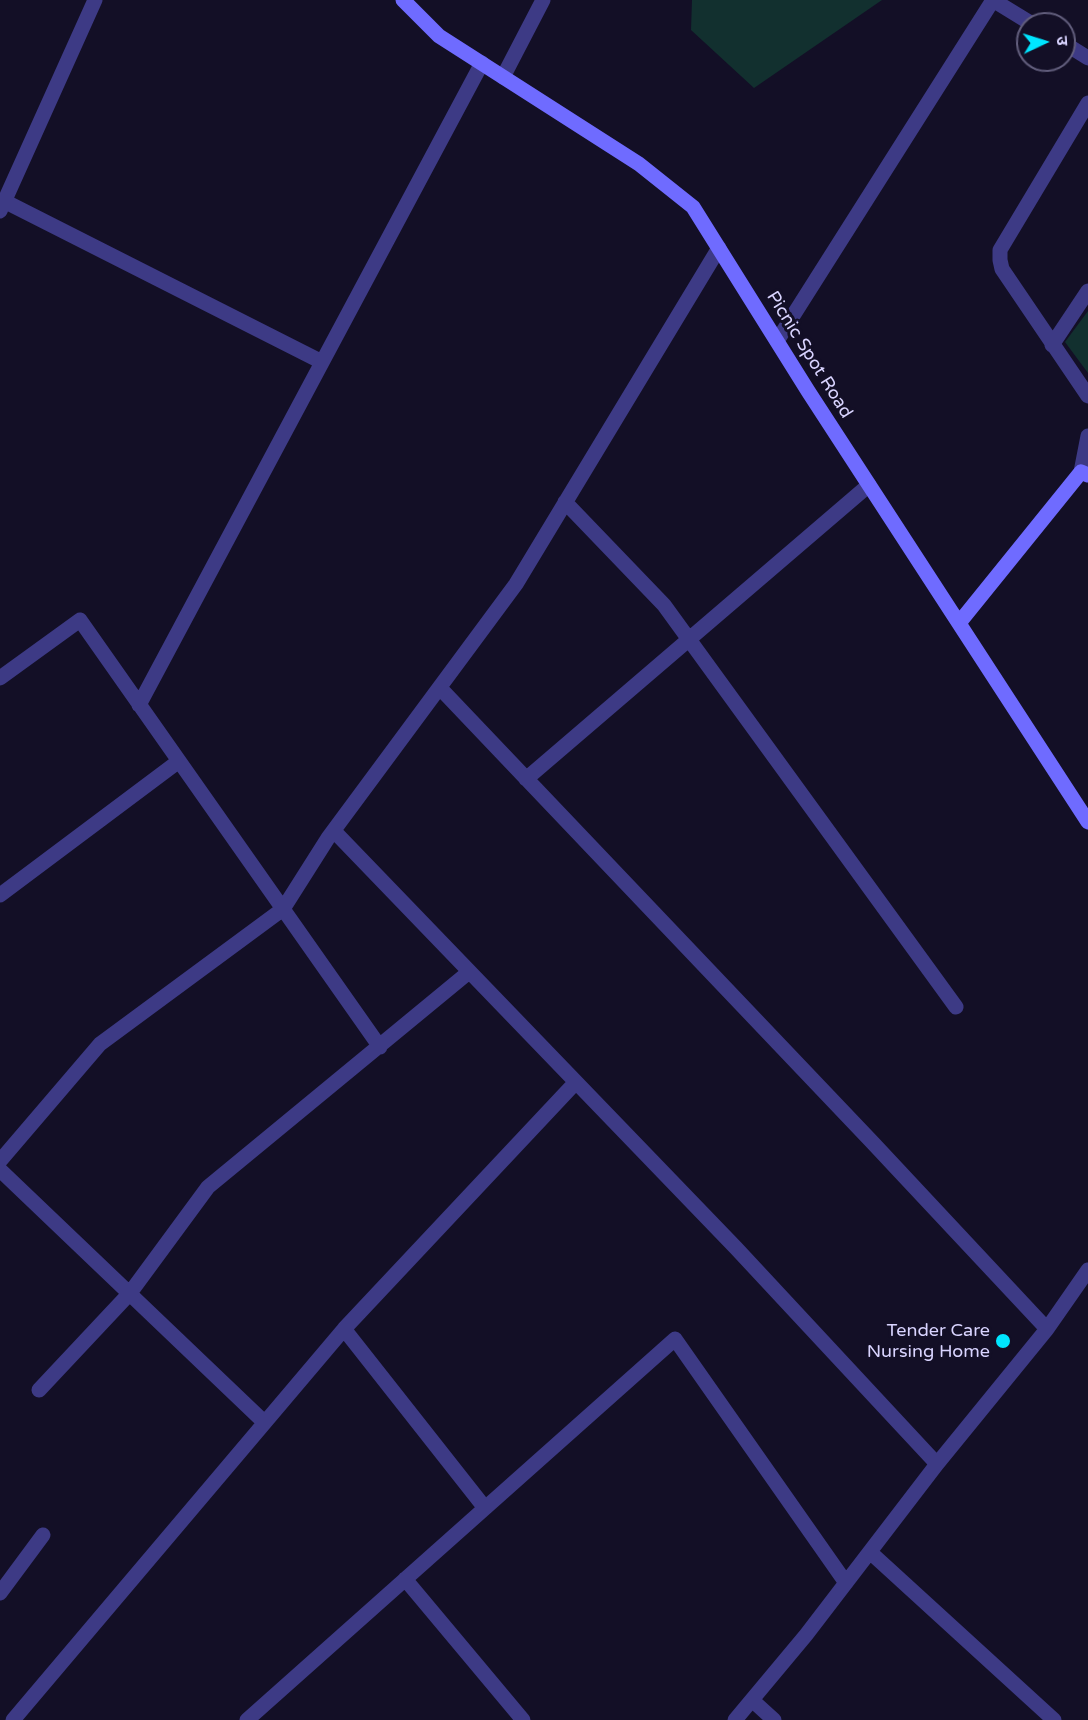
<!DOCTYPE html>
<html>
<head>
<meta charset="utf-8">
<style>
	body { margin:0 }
	#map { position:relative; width:1088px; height:1720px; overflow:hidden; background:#130f26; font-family:"Varela Round","Noto Sans Devanagari",sans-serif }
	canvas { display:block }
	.north { position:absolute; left:1016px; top:12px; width:60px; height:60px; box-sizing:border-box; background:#130f26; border:2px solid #625e7d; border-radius:50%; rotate:86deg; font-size:16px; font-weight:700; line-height:24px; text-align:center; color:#d9d4ff }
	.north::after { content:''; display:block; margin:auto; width:21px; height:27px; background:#00e5ff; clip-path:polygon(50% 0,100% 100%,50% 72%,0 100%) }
</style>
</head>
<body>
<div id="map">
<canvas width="1088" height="1720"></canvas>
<div class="north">उ</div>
</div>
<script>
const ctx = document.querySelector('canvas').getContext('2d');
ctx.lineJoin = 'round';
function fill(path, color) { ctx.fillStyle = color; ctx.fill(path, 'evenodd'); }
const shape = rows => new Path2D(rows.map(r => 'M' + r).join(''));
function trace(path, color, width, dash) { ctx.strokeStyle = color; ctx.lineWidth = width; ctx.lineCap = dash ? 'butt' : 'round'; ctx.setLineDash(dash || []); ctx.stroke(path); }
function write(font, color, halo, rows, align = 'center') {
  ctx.font = font + ' "Varela Round",sans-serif'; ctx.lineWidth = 6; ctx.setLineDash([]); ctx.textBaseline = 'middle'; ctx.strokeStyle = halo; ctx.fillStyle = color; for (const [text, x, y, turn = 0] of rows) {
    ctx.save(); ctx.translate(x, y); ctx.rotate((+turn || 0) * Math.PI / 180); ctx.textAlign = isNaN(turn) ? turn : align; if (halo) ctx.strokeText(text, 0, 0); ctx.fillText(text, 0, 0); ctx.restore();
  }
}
fill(shape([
	[692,0,882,0,754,88,691,30],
	[1088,311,1088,373,1065,342]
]), '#12302f');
trace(shape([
	[993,0,1032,24],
	[1064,43,1088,58],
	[503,77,543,0],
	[1088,103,1000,250,1000,260,1002,269,1088,396],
	[4,201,322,362],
	[0,211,95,0],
	[777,341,993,0],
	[1052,345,1088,291],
	[1081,472,1088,436],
	[565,502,664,605,956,1007],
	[0,678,80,620,380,1047],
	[440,688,873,1143,1047,1329],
	[139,705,482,63],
	[526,779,869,485],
	[334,831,736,1248,937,1464],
	[0,895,179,761],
	[0,1161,100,1044,283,909,328,838,516,584,719,248],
	[0,1170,264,1422],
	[344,1329,485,1508],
	[39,1390,130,1293,208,1187,469,972],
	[870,1552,1054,1720],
	[405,1579,523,1720],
	[0,1593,43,1535],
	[752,1700,774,1720],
	[13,1720,344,1329,576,1082],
	[247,1720,675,1339,846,1583],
	[735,1720,806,1635,937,1464,1047,1329,1088,1270]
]), '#3d3a85', 15);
trace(shape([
	[403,0,439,36,639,164,693,207,808,391,1088,822],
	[959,623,1081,472,1088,475]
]), '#6f6bff', 15);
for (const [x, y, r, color] of [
	[1003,1341,8,"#00e5ff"]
]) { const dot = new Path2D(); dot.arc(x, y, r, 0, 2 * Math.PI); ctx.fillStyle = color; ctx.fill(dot); trace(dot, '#130f26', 2); }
write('18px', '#d9d4ff', '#130f26', [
	["Picnic Spot Road",809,355,58]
]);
write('18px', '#d9d4ff', '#130f26', [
	["Tender Care",990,1331],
	["Nursing Home",990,1352]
], 'right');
</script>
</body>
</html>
